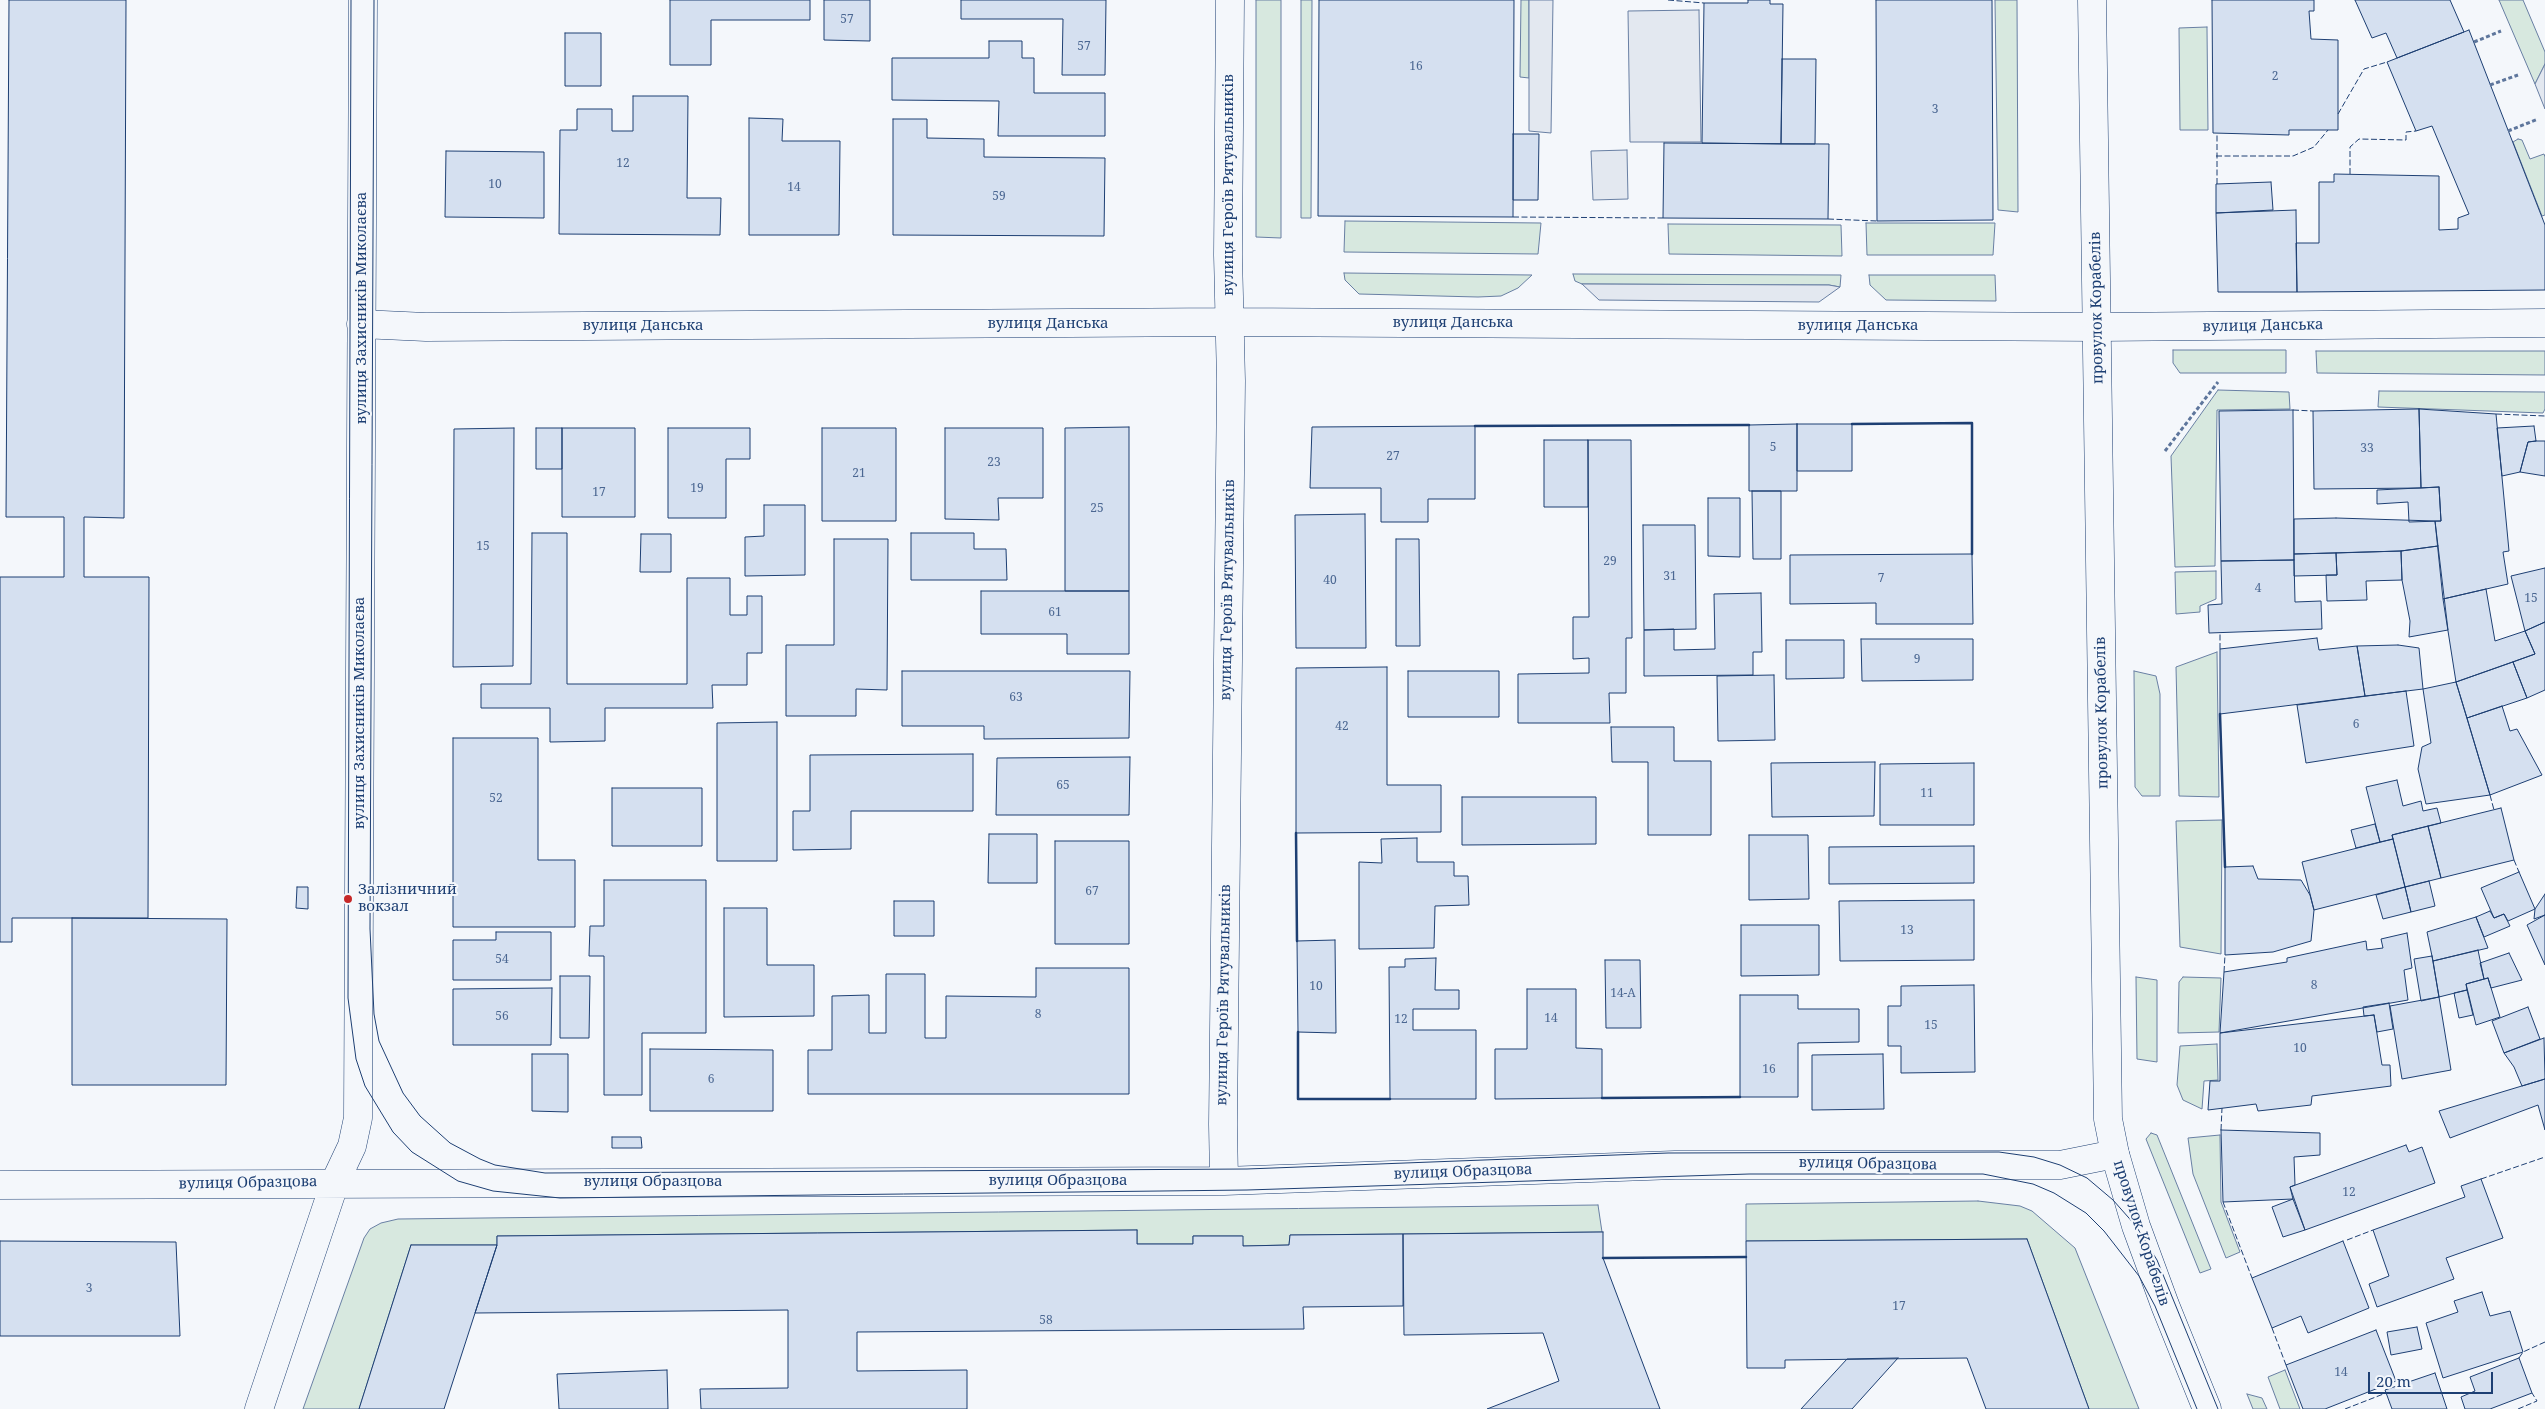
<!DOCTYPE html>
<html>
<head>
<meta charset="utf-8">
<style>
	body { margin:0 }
	#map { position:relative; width:2545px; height:1409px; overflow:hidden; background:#f4f7fb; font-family:"Noto Serif",serif }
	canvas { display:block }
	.scale { position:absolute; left:2368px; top:1372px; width:125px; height:22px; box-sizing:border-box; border:2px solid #1d3f73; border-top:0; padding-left:6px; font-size:15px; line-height:18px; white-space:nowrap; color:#1d3f73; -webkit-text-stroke:4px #f4f7fb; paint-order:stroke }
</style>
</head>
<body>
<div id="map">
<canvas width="2545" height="1409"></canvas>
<div class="scale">20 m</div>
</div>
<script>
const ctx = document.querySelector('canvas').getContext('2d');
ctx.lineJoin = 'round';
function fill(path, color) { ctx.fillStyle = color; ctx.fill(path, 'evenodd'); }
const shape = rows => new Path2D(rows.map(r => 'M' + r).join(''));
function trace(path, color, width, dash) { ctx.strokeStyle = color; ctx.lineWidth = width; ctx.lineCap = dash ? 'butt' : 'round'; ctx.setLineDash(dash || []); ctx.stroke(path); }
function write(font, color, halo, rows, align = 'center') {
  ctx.font = font + ' "Noto Serif",serif'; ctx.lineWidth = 4; ctx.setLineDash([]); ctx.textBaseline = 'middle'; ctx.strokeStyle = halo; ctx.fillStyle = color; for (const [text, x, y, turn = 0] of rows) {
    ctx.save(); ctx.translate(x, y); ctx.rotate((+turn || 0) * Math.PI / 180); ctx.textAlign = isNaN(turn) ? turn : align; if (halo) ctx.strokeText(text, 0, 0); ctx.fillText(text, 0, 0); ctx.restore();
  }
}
const green = shape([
	[1256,0,1281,0,1281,238,1256,237,1256,0],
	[1301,0,1312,0,1311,218,1301,218,1301,0],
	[1521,0,1529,0,1529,78,1520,77,1521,0],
	[1995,0,2017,0,2018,212,1998,210,1995,0],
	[2499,0,2523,0,2545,52,2545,64,2535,84,2499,0],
	[2207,27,2208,130,2180,130,2179,28,2207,27],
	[2518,139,2522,140,2530,159,2544,154,2545,157,2545,215,2542,216,2513,142,2518,139],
	[1345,221,1541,223,1538,254,1344,252,1345,221],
	[1866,223,1995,223,1993,255,1867,255,1866,223],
	[1668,224,1841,225,1842,256,1669,254,1668,224],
	[1344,273,1532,275,1518,288,1501,296,1478,297,1359,294,1345,280,1344,273],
	[1573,274,1841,275,1840,287,1829,285,1582,284,1575,281,1573,274],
	[1869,275,1995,275,1996,301,1886,300,1870,285,1869,275],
	[2173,350,2286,350,2286,373,2180,373,2173,363,2173,350],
	[2316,351,2545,351,2545,375,2317,373,2316,351],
	[2218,390,2289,392,2290,409,2217,410,2215,566,2175,567,2171,456,2218,390],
	[2379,391,2545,392,2545,409,2543,413,2378,407,2379,391],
	[2216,571,2216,599,2200,606,2200,612,2176,614,2175,572,2216,571],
	[2217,652,2219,797,2179,796,2176,667,2217,652],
	[2134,671,2156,676,2160,694,2160,796,2142,796,2135,787,2134,671],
	[2222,820,2221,954,2180,947,2176,821,2222,820],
	[2136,977,2157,980,2157,1062,2137,1059,2136,977],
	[2183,977,2221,978,2219,1032,2178,1033,2179,982,2183,977],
	[2217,1044,2218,1080,2204,1081,2202,1109,2183,1100,2177,1085,2180,1046,2217,1044],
	[2151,1133,2157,1135,2211,1269,2200,1273,2146,1139,2151,1133],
	[2220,1135,2221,1202,2240,1252,2226,1258,2193,1174,2188,1138,2220,1135],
	[1978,1201,2020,1206,2032,1211,2075,1248,2139,1409,2089,1409,2027,1239,1746,1241,1746,1204,1978,1201],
	[1598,1205,1602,1232,1290,1235,1289,1245,1243,1246,1242,1236,1193,1236,1193,1244,1137,1244,1137,1230,497,1236,497,1245,411,1245,359,1409,303,1409,364,1238,370,1229,381,1223,398,1219,1598,1205],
	[2285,1370,2300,1409,2280,1409,2268,1377,2285,1370],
	[2247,1394,2262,1398,2267,1409,2253,1409,2247,1394]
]);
fill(green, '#d7e8df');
trace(green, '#687fa3', 1);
const parking = shape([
	[1529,0,1553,0,1551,133,1529,131,1529,0],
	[1699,10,1701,142,1630,142,1628,11,1699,10],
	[2545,64,2545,109,2535,84,2545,64],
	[1627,150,1628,199,1593,200,1591,151,1627,150],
	[1582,284,1829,285,1840,287,1819,302,1599,300,1582,284]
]);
fill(parking, '#e3e8f0');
trace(parking, '#687fa3', 1);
const building = shape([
	[9,0,126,0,124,518,84,517,84,577,149,577,148,918,12,918,12,942,0,942,0,577,64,577,64,517,6,517,9,0],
	[670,0,810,0,810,20,711,20,711,65,670,65,670,0],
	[824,0,870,0,870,41,824,40,824,0],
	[961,0,1106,0,1105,75,1062,75,1063,19,961,19,961,0],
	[1319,0,1514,0,1513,217,1318,216,1319,0],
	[1748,0,1770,0,1770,4,1783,4,1781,144,1702,143,1704,3,1748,3,1748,0],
	[1876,0,1992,0,1993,220,1877,221,1876,0],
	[2212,0,2314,0,2314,11,2309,11,2311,39,2338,40,2338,130,2289,130,2289,135,2213,133,2212,0],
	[2355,0,2450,0,2464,32,2397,58,2386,33,2372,38,2355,0],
	[2469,30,2545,225,2545,290,2297,292,2296,243,2319,243,2319,182,2334,182,2334,174,2439,176,2439,230,2458,229,2458,218,2469,214,2432,126,2416,131,2387,62,2469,30],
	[565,33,601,33,601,86,565,86,565,33],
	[989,41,1022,41,1022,58,1034,58,1034,93,1105,93,1105,136,998,136,999,101,892,100,892,58,989,58,989,41],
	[1782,59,1816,59,1815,144,1781,144,1782,59],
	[633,96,688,96,687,198,721,198,720,235,559,234,560,130,577,130,577,109,612,109,612,131,633,131,633,96],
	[749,118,783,119,782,141,840,141,839,235,749,235,749,118],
	[893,119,927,119,927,138,984,139,984,157,1105,158,1104,236,893,235,893,119],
	[1513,134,1539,134,1538,200,1513,200,1513,134],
	[1664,143,1829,144,1828,219,1663,218,1664,143],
	[446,151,544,152,544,218,445,217,446,151],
	[2271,182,2273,210,2216,213,2216,184,2271,182],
	[2296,210,2297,292,2218,292,2216,213,2296,210],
	[2419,409,2496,414,2509,551,2503,552,2508,584,2443,599,2435,521,2441,521,2439,487,2421,488,2419,409],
	[2419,409,2421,488,2314,489,2313,411,2419,409],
	[2293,410,2294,560,2221,561,2219,411,2293,410],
	[1797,424,1852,424,1852,471,1797,471,1797,424],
	[1797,424,1797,491,1749,491,1749,425,1797,424],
	[1475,426,1475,499,1428,499,1428,522,1381,522,1381,488,1310,488,1312,427,1475,426],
	[2534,426,2536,441,2528,442,2520,472,2502,476,2497,428,2534,426],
	[1129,427,1129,591,1065,591,1065,428,1129,427],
	[514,428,513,666,453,667,454,429,514,428],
	[536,428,562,428,562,469,536,469,536,428],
	[562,428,635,428,635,517,562,517,562,428],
	[668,428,750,428,750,459,726,459,726,518,668,518,668,428],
	[822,428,896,428,896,521,822,521,822,428],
	[945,428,1043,428,1043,498,998,498,999,520,945,519,945,428],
	[1544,440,1588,440,1588,507,1544,507,1544,440],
	[1588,440,1631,440,1632,638,1626,638,1626,693,1609,693,1610,723,1518,723,1518,674,1589,673,1589,658,1573,659,1573,617,1589,617,1588,440],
	[2536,441,2545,441,2545,476,2520,472,2528,442,2536,441],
	[2439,487,2441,521,2409,522,2408,502,2377,504,2377,490,2439,487],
	[1752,491,1781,491,1781,559,1753,559,1752,491],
	[1708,498,1740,498,1740,557,1708,556,1708,498],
	[764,505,805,505,805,575,745,576,745,537,764,536,764,505],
	[1365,514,1366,648,1296,648,1295,515,1365,514],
	[2336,518,2435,521,2438,546,2401,551,2294,554,2294,519,2336,518],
	[1643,525,1695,525,1696,629,1644,630,1643,525],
	[532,533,567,533,567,684,687,684,687,578,730,578,730,615,747,615,747,596,762,596,762,653,747,653,747,685,712,685,713,708,605,708,605,741,550,742,550,708,481,708,481,684,531,684,532,533],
	[911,533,974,533,974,549,1006,549,1007,580,911,580,911,533],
	[641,534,671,534,671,572,640,572,641,534],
	[834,539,888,539,887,690,856,689,856,716,786,716,786,645,834,645,834,539],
	[1396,539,1419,539,1420,646,1396,646,1396,539],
	[2438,546,2448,630,2409,637,2410,621,2402,580,2401,551,2438,546],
	[2401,551,2402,580,2366,581,2367,600,2327,601,2326,575,2337,575,2336,553,2401,551],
	[2336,553,2337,575,2294,576,2294,554,2336,553],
	[1972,554,1973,624,1876,624,1876,603,1790,604,1790,555,1972,554],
	[2294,560,2295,602,2321,601,2322,629,2209,633,2208,605,2222,604,2221,561,2294,560],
	[2545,568,2545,622,2525,631,2511,576,2545,568],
	[2486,589,2495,641,2525,631,2535,654,2456,682,2443,599,2486,589],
	[981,591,1129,591,1129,654,1067,654,1067,634,981,634,981,591],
	[1761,593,1762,652,1753,652,1753,675,1644,676,1644,630,1674,629,1674,650,1715,649,1714,594,1761,593],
	[2545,622,2545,690,2527,698,2513,662,2535,654,2525,631,2545,622],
	[2317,638,2319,650,2357,646,2365,696,2220,714,2220,649,2317,638],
	[1861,639,1973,639,1973,680,1862,681,1861,639],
	[1786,640,1844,640,1844,678,1786,679,1786,640],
	[2398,645,2419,648,2423,689,2365,696,2357,646,2398,645],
	[2513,662,2527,698,2467,718,2456,682,2513,662],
	[1387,667,1387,785,1441,785,1441,832,1296,833,1296,668,1387,667],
	[902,671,1130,671,1129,738,984,739,984,726,902,726,902,671],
	[1408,671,1499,671,1499,717,1408,717,1408,671],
	[1774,675,1775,740,1718,741,1717,676,1774,675],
	[2456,682,2490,795,2426,804,2418,769,2422,747,2431,743,2423,689,2456,682],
	[2406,691,2414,746,2306,763,2297,705,2406,691],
	[2502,706,2510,731,2517,729,2542,775,2490,795,2467,718,2502,706],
	[777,722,777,861,717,861,717,723,777,722],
	[1611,727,1674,727,1674,761,1711,761,1711,835,1648,835,1648,762,1612,762,1611,727],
	[453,738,538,738,538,860,575,860,575,927,453,927,453,738],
	[973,754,973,811,851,811,851,849,793,850,793,811,810,811,810,755,973,754],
	[1130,757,1129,815,996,815,997,758,1130,757],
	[1875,762,1874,816,1772,817,1771,763,1875,762],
	[1974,763,1974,825,1880,825,1880,764,1974,763],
	[2397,780,2403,806,2421,801,2423,811,2437,808,2441,823,2392,835,2393,839,2380,842,2366,787,2397,780],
	[612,788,702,788,702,846,612,846,612,788],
	[1462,797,1596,797,1596,844,1462,845,1462,797],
	[2501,808,2514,860,2441,878,2428,826,2501,808],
	[2375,824,2380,842,2356,848,2351,830,2375,824],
	[2428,826,2441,878,2405,887,2392,835,2428,826],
	[989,834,1037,834,1037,883,988,883,989,834],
	[1749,835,1808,835,1809,899,1749,900,1749,835],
	[1417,838,1417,862,1454,862,1454,876,1468,876,1469,905,1435,906,1434,948,1359,949,1359,862,1382,863,1381,839,1417,838],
	[2393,839,2405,887,2314,910,2302,862,2393,839],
	[1055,841,1129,841,1129,944,1055,944,1055,841],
	[1974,846,1974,883,1829,884,1829,847,1974,846],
	[2253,866,2258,879,2301,880,2310,895,2314,910,2311,941,2273,952,2225,955,2225,867,2253,866],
	[2519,872,2535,909,2508,921,2504,914,2494,918,2481,888,2519,872],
	[604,880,706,880,706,1033,642,1033,642,1095,604,1095,604,956,589,956,590,926,604,926,604,880],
	[2429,881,2435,906,2411,912,2405,887,2429,881],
	[297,887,308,887,308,909,296,908,297,887],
	[2405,887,2411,912,2383,919,2376,895,2405,887],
	[2545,894,2545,915,2534,919,2535,909,2545,894],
	[1974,900,1974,960,1840,961,1839,901,1974,900],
	[894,901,934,901,934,936,894,936,894,901],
	[724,908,767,908,767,965,814,965,814,1016,724,1017,724,908],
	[2490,911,2494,918,2504,914,2510,926,2484,937,2476,917,2490,911],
	[2545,915,2545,965,2527,925,2545,915],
	[2476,917,2488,948,2433,961,2427,932,2476,917],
	[72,918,227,919,226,1085,72,1085,72,918],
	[1741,925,1819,925,1819,975,1741,976,1741,925],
	[496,932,551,932,551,980,453,980,453,940,496,940,496,932],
	[2407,933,2412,968,2404,970,2408,1000,2220,1033,2224,972,2287,962,2287,958,2366,941,2367,950,2383,948,2381,939,2407,933],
	[1335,940,1336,1033,1298,1032,1297,941,1335,940],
	[2478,950,2484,979,2466,984,2467,990,2439,997,2433,961,2478,950],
	[2509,953,2522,980,2491,988,2488,978,2484,979,2480,963,2509,953],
	[2432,956,2439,997,2421,1001,2414,959,2432,956],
	[1436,958,1435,990,1459,990,1459,1009,1413,1009,1413,1030,1476,1030,1476,1099,1390,1099,1389,967,1405,967,1405,959,1436,958],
	[1605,960,1640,960,1641,1028,1606,1028,1605,960],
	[1036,968,1129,968,1129,1094,808,1094,808,1050,832,1050,832,996,869,995,869,1033,886,1033,886,974,925,974,925,1038,946,1038,946,996,1036,997,1036,968],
	[560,976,590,976,589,1038,560,1038,560,976],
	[2488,978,2500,1017,2476,1025,2466,984,2488,978],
	[1974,985,1975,1072,1901,1073,1901,1046,1888,1046,1888,1006,1901,1006,1901,986,1974,985],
	[552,988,551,1045,453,1045,453,989,552,988],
	[1527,989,1576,989,1576,1048,1602,1049,1602,1098,1495,1099,1495,1049,1527,1049,1527,989],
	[2467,990,2473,1015,2459,1018,2454,993,2467,990],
	[1740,995,1798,995,1798,1009,1859,1009,1859,1042,1798,1043,1798,1097,1740,1097,1740,995],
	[2439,997,2451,1070,2402,1079,2390,1006,2439,997],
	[2389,1003,2393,1029,2377,1032,2374,1015,2364,1016,2363,1007,2389,1003],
	[2528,1007,2540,1039,2504,1053,2492,1021,2528,1007],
	[2374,1015,2382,1065,2390,1065,2391,1086,2312,1096,2311,1105,2258,1111,2256,1104,2208,1110,2210,1081,2220,1081,2220,1033,2374,1015],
	[2544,1038,2545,1079,2522,1086,2514,1067,2504,1053,2544,1038],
	[650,1049,773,1050,773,1111,650,1111,650,1049],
	[532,1054,568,1054,568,1112,532,1111,532,1054],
	[1883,1054,1884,1109,1812,1110,1812,1055,1883,1054],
	[2545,1079,2545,1130,2538,1105,2450,1138,2439,1111,2545,1079],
	[2221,1130,2320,1133,2320,1155,2294,1157,2295,1185,2290,1187,2293,1199,2223,1202,2221,1130],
	[612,1137,641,1137,642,1148,612,1148,612,1137],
	[2406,1145,2409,1152,2422,1147,2435,1183,2305,1230,2290,1187,2406,1145],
	[2481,1179,2503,1238,2446,1258,2454,1279,2377,1307,2369,1284,2389,1276,2373,1230,2465,1197,2461,1186,2481,1179],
	[2293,1199,2305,1230,2283,1237,2272,1207,2293,1199],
	[1137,1230,1137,1244,1193,1244,1193,1236,1243,1236,1243,1246,1289,1245,1290,1235,1403,1234,1403,1306,1303,1307,1304,1329,857,1332,857,1371,967,1370,967,1409,701,1409,700,1389,788,1388,788,1310,475,1313,497,1245,497,1236,1137,1230],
	[1603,1232,1603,1258,1660,1409,1487,1409,1559,1381,1543,1333,1404,1335,1403,1234,1603,1232],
	[2027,1239,2089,1409,1986,1409,1967,1358,1785,1360,1785,1368,1747,1368,1746,1241,2027,1239],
	[0,1241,176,1242,180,1336,0,1336,0,1241],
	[2343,1241,2369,1308,2308,1333,2301,1316,2272,1328,2252,1278,2343,1241],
	[411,1245,497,1245,444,1409,359,1409,411,1245],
	[2482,1292,2490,1316,2510,1311,2523,1352,2443,1378,2426,1323,2458,1312,2454,1301,2482,1292],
	[2417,1327,2422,1349,2391,1355,2387,1332,2417,1327],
	[2376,1330,2396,1381,2325,1409,2303,1409,2286,1365,2376,1330],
	[1898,1358,1852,1409,1801,1409,1847,1359,1898,1358],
	[2519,1358,2532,1393,2490,1409,2465,1409,2461,1397,2475,1391,2470,1377,2519,1358],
	[667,1370,668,1409,559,1409,557,1374,667,1370],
	[2435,1373,2447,1409,2392,1409,2385,1390,2435,1373]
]);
fill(building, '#d5e0f0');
trace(building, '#1d3f73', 1);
const street = shape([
	[361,324,426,327,1229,322,2098,327,2545,323],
	[1224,1181,1223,1124,1231,381,1228,255,1230,0],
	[0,1185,1224,1181,1675,1165,2060,1165,2115,1154],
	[259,1409,335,1182,352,1146,358,1118,363,0]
]);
const secondary = shape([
	[2092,0,2108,1119,2115,1154,2136,1226,2165,1305,2207,1409]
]);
trace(street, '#1d3f73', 29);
trace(secondary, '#1d3f73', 29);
trace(shape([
	[2474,42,2501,31],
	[2490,85,2518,75],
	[2508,131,2538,119],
	[2165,451,2218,382]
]), '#5e769c', 3, [4, 2.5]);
trace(street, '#f4f7fb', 28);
trace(secondary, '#f4f7fb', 28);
trace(shape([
	[351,0,348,998,356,1059,365,1086,393,1132,412,1152,458,1181,493,1191,560,1198,1247,1190,1749,1174,1983,1174,2033,1184,2054,1193,2086,1213,2104,1231,2139,1276,2155,1306,2197,1409],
	[374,0,370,929,374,1014,379,1041,403,1093,420,1116,450,1143,480,1159,495,1165,545,1173,1247,1169,1668,1153,1999,1152,2034,1157,2060,1165,2087,1178,2113,1200,2136,1226,2157,1260,2218,1409]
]), '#1d3f73', 1);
trace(shape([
	[1668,0,1704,3],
	[2338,114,2364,69,2387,62],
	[2216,156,2293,156,2314,147,2328,130],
	[2350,174,2350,147,2359,139,2406,140,2406,132,2416,131],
	[2217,184,2217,133],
	[1513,217,1663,218],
	[1828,219,1877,221],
	[2293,410,2313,411],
	[2496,414,2545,416],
	[2220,649,2220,633],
	[2490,795,2494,810],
	[2514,860,2519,872],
	[2224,972,2225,955],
	[2221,1130,2222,1108],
	[2481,1179,2545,1157],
	[2223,1202,2252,1278],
	[2347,1240,2373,1230],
	[2272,1328,2286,1365],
	[2519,1358,2523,1352,2545,1342],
	[2345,1409,2386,1393],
	[2518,1409,2537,1401,2532,1393]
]), '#1d3f73', 1, [6, 2.5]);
trace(shape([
	[1852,424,1972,423,1972,554],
	[1475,426,1749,425],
	[2220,714,2225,867],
	[1296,833,1297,941],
	[1298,1032,1298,1099,1390,1099],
	[1602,1098,1740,1097],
	[1603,1258,1746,1257]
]), '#1d3f73', 2.5);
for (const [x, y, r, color] of [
	[348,899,5,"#c62828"]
]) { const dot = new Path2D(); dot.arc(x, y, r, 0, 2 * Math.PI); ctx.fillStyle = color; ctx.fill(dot); trace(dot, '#f4f7fb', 2); }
write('12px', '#4b6792', null, [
	["57",847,20],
	["57",1084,47],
	["16",1416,67],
	["2",2275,77],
	["3",1935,110],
	["12",623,164],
	["10",495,185],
	["14",794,188],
	["59",999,197],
	["5",1773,448],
	["33",2367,449],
	["27",1393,457],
	["23",994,463],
	["21",859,474],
	["19",697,489],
	["17",599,493],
	["25",1097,509],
	["15",483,547],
	["29",1610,562],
	["31",1670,577],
	["7",1881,579],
	["40",1330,581],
	["4",2258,589],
	["15",2531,599],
	["61",1055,613],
	["9",1917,660],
	["63",1016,698],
	["6",2356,725],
	["42",1342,727],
	["65",1063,786],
	["11",1927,794],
	["52",496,799],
	["67",1092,892],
	["13",1907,931],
	["54",502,960],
	["8",2314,986],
	["10",1316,987],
	["14-А",1623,994],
	["8",1038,1015],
	["56",502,1017],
	["14",1551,1019],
	["12",1401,1020],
	["15",1931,1026],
	["10",2300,1049],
	["16",1769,1070],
	["6",711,1080],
	["12",2349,1193],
	["3",89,1289],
	["17",1899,1307],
	["58",1046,1321],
	["14",2341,1373]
]);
write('15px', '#1d3f73', '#f4f7fb', [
	["вулиця Героїв Рятувальників",1229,185,-90],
	["вулиця Захисників Миколаєва",362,308,-90],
	["провулок Корабелів",2097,308,-91],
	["вулиця Данська",1453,323],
	["вулиця Данська",1048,324],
	["вулиця Данська",643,326],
	["вулиця Данська",1858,326],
	["вулиця Данська",2263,326,-1],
	["вулиця Героїв Рятувальників",1228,590,-89],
	["вулиця Захисників Миколаєва",360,713,-90],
	["провулок Корабелів",2102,713,-91],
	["вулиця Героїв Рятувальників",1224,995,-89],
	["вулиця Образцова",1868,1164,1],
	["вулиця Образцова",1463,1172,-2],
	["вулиця Образцова",1058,1181],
	["вулиця Образцова",653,1182],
	["вулиця Образцова",248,1183,-1],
	["провулок Корабелів",2141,1233,72]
]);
write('15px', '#1d3f73', '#f4f7fb', [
	["Залізничний",358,890],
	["вокзал",358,907]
], 'left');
</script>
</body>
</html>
